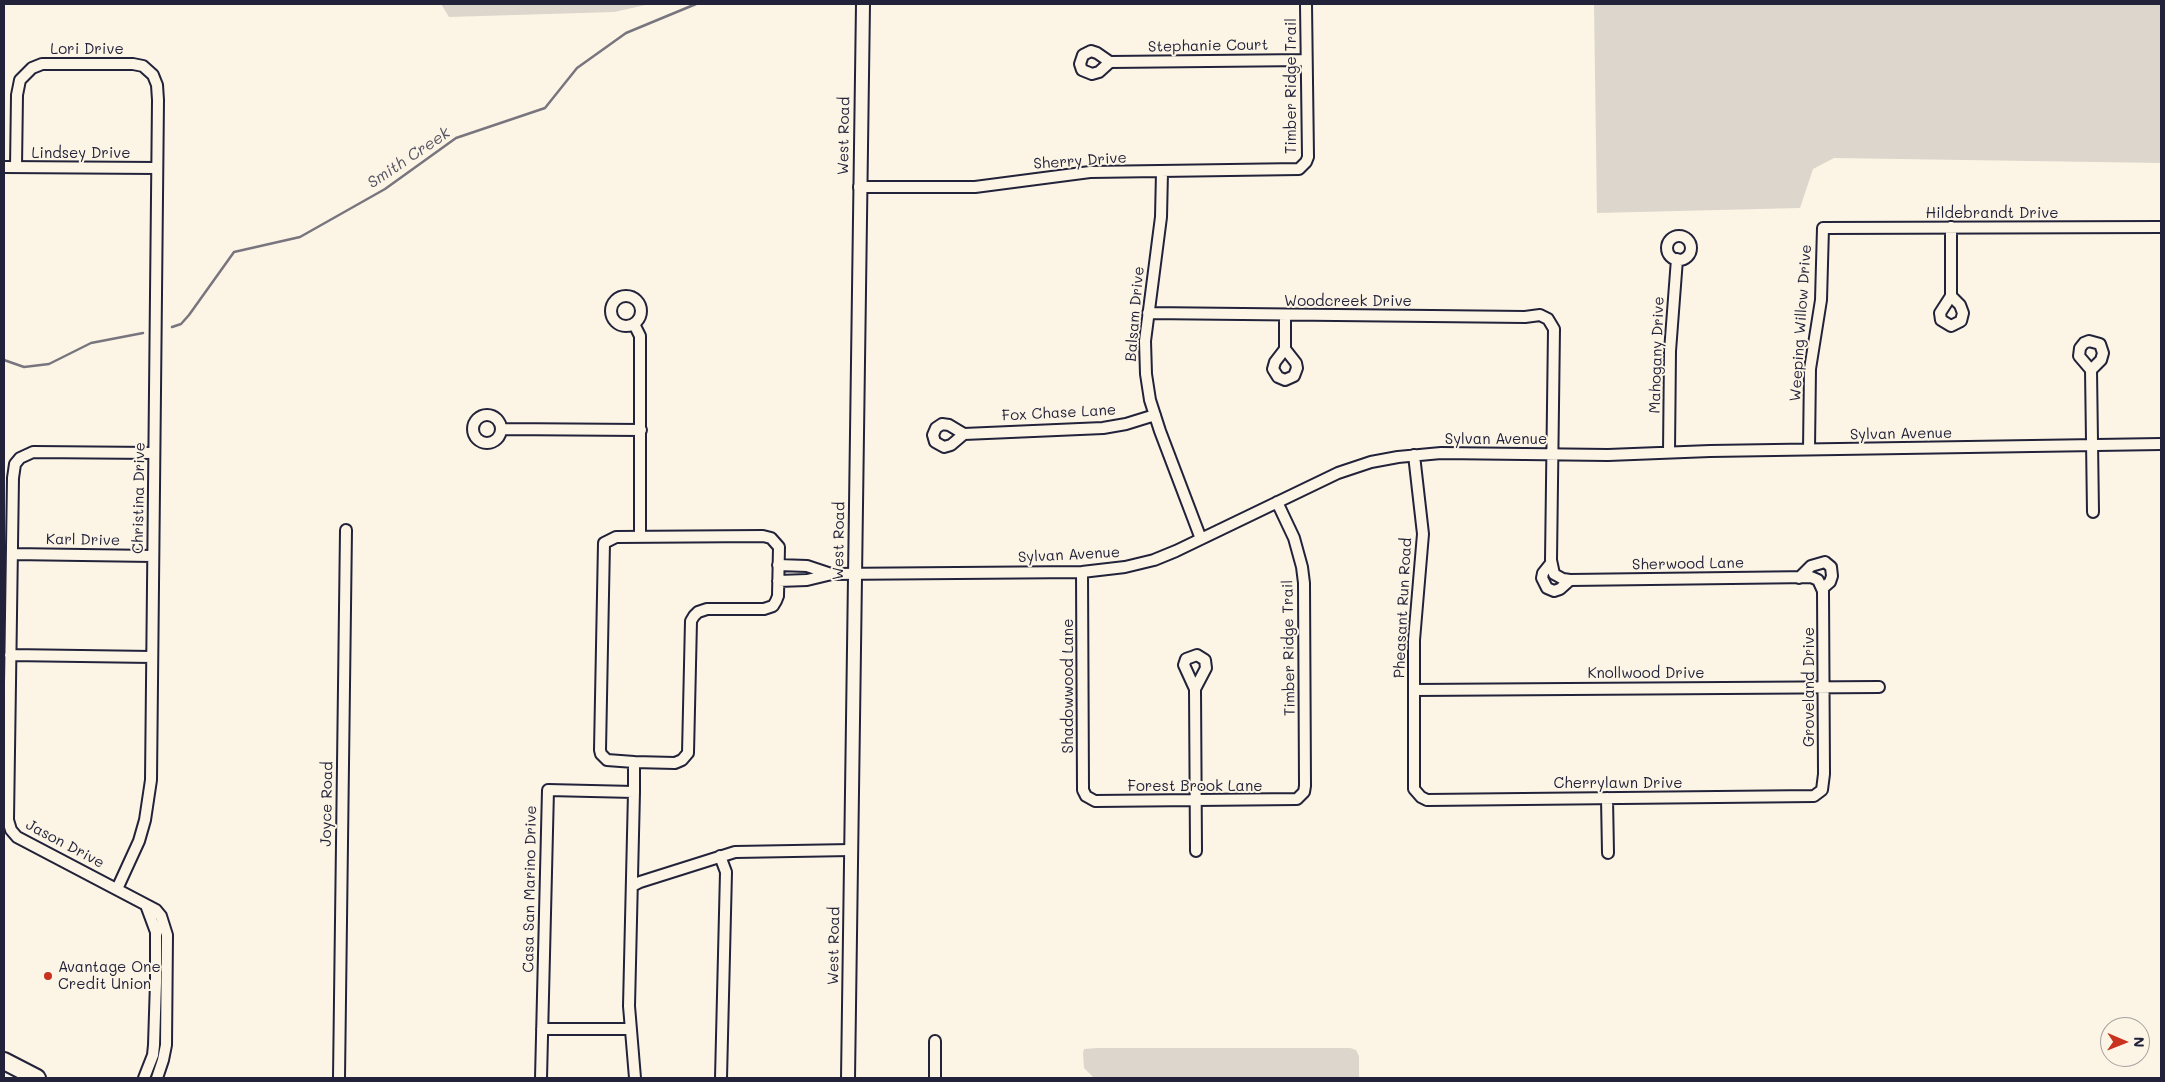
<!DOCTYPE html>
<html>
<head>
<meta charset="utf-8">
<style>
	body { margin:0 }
	#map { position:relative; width:2165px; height:1082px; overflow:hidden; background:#fcf5e5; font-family:Mali,sans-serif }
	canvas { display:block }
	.frame { position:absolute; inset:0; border:5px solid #22223b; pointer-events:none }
	.north { position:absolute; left:2100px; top:1017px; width:50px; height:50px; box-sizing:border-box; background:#fcf5e5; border:1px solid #a5a1a1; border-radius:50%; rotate:91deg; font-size:14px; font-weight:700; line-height:20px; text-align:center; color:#22223b }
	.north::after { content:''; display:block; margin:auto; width:18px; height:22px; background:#c8321e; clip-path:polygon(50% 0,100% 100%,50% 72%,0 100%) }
</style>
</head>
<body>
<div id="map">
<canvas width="2165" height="1082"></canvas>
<div class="frame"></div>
<div class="north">N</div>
</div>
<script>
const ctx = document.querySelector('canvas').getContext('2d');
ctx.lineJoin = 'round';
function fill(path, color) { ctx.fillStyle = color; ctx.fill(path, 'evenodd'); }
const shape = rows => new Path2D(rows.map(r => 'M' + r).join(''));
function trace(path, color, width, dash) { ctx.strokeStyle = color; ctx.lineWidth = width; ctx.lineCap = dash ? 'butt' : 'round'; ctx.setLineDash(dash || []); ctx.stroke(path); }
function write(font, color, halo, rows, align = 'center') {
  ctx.font = font + ' Mali,sans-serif'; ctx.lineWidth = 4; ctx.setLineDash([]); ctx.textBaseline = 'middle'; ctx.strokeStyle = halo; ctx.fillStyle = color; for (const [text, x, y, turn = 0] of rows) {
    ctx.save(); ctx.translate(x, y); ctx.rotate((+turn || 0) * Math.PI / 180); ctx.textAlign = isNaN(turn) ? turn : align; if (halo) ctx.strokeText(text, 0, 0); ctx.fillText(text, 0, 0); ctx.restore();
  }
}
fill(shape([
	[441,4,650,4,614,12,449,17],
	[1594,4,2161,4,2161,163,1834,158,1813,169,1800,208,1597,213],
	[1098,1048,1350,1048,1356,1050,1359,1056,1359,1078,1094,1078,1084,1068,1083,1053,1084,1049]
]), '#dcd6cc');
trace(shape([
	[172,327,181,324,189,315,234,252,300,237,385,189,456,138,545,108,577,68,626,33,696,4],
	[4,360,24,367,49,364,91,343,143,333]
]), '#78757e', 2.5);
const minor = shape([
	[1110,62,1097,53,1091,51,1083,55,1080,64,1082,70,1092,74,1099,72,1110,62,1306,60],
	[4,167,157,168],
	[16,167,17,95,20,80,32,68,42,64,133,64,143,66,153,75,157,85,158,100,151,780,145,820,139,841,117,889],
	[1162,172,1161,217,1145,341,1146,374,1150,400,1160,431,1201,539],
	[859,187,975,187,1090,172,1299,169,1306,162,1308,157,1306,4],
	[1951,227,1951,296,1960,305,1963,313,1961,321,1951,326,1941,320,1940,313,1951,296],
	'1667 248a12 12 0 1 1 24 0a12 12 0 1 1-24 0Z',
	'611 311a15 15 0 1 1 30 0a15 15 0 1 1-30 0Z',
	[1148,313,1525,317,1540,315,1548,319,1554,329,1551,560,1554,574,1563,579,1570,580,1811,577,1818,580,1823,591,1824,774,1822,790,1814,796,1427,800,1421,797,1414,789,1414,640,1423,534,1414,455],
	[634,324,640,336,640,537],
	[1285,349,1275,362,1273,369,1278,377,1285,380,1294,376,1297,368,1296,363,1285,349,1285,315],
	[2091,370,2079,356,2080,348,2084,343,2089,341,2100,344,2103,353,2101,360,2091,370,2093,512],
	'473 429a14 14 0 1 1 28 0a14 14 0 1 1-28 0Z',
	[501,429,641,430],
	[964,434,951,445,944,447,935,442,933,435,936,428,942,424,949,425,964,434,1103,428,1126,424,1155,415],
	[1809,449,1810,369,1821,300,1823,228,2161,227],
	[1669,452,1670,351,1677,259],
	[154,453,33,452,20,458,15,464,13,478,8,820,11,830,17,837,156,910,161,916,167,935,166,1045,163,1060,157,1078],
	[12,554,153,556],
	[1551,563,1543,573,1542,578,1547,588,1554,591,1560,589,1570,580],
	[778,565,807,566,831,574],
	[1082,572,1083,790,1086,796,1095,801,1297,799,1304,792,1305,786,1304,583,1302,567,1294,538,1277,502],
	[1799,578,1811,566,1825,562,1831,567,1832,576,1830,582,1823,588],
	[778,581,807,580,832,574,1082,572,1125,567,1154,560,1176,551,1338,473,1371,462,1398,457,1441,453,1608,455,1710,451,2161,444],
	[10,655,152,657],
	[1195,689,1206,668,1205,660,1197,655,1186,659,1184,665,1195,689,1196,851],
	[1414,690,1879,687],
	[634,792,634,762,675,763,682,760,688,753,691,621,694,616,698,612,707,609,764,609,773,606,776,601,778,596,779,547,771,538,763,536,616,537,604,543,600,750,601,754,607,760,634,762],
	[1607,798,1608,853],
	[720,856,726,872,721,1078],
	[632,886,640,882,735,852,851,850],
	[542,1029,631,1029],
	[144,1078,153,1055,154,1045,156,982,156,932,146,905],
	[339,1078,346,530],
	[541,1078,548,790,634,792,629,1006,635,1078],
	[935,1078,935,1041]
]);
const tertiary = shape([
	[848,1078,863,4]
]);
const primary = shape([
	[4,1061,37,1078]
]);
trace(minor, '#22223b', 14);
trace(tertiary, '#22223b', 16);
trace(primary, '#22223b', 20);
trace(minor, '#fcf5e5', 10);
trace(tertiary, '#fcf5e5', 12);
trace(primary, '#fcf5e5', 16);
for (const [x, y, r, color] of [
	[48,976,5,"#c8321e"]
]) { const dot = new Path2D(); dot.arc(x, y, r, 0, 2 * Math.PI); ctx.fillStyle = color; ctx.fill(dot); trace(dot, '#fcf5e5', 2); }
write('15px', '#22223b', '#fcf5e5', [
	["Stephanie Court",1208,46,-1],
	["Lori Drive",87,49],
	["Timber Ridge Trail",1291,86,-90],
	["West Road",844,136,-89],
	["Lindsey Drive",81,153],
	["Sherry Drive",1080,161,-4],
	["Hildebrandt Drive",1992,213],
	["Woodcreek Drive",1348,301],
	["Balsam Drive",1135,314,-85],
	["Weeping Willow Drive",1801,323,-86],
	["Mahogany Drive",1657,355,-88],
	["Fox Chase Lane",1059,413,-3],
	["Sylvan Avenue",1901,434,-1],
	["Sylvan Avenue",1496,439],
	["Christina Drive",139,498,-89],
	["Karl Drive",83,540,1],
	["West Road",839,541,-89],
	["Sylvan Avenue",1069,555,-3],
	["Sherwood Lane",1688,564,-1],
	["Pheasant Run Road",1403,608,-87],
	["Timber Ridge Trail",1289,648,-91],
	["Knollwood Drive",1646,673],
	["Shadowwood Lane",1068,686,-90],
	["Groveland Drive",1809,687,-90],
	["Cherrylawn Drive",1618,783],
	["Forest Brook Lane",1195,786],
	["Joyce Road",327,804,-89],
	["Jason Drive",65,844,28],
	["Casa San Marino Drive",530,889,-89],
	["West Road",834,946,-89]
]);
write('15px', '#22223b', '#fcf5e5', [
	["Avantage One",58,967],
	["Credit Union",58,984]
], 'left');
write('italic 16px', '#545362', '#fcf5e5', [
	["Smith Creek",409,158,-34]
]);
</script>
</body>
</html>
